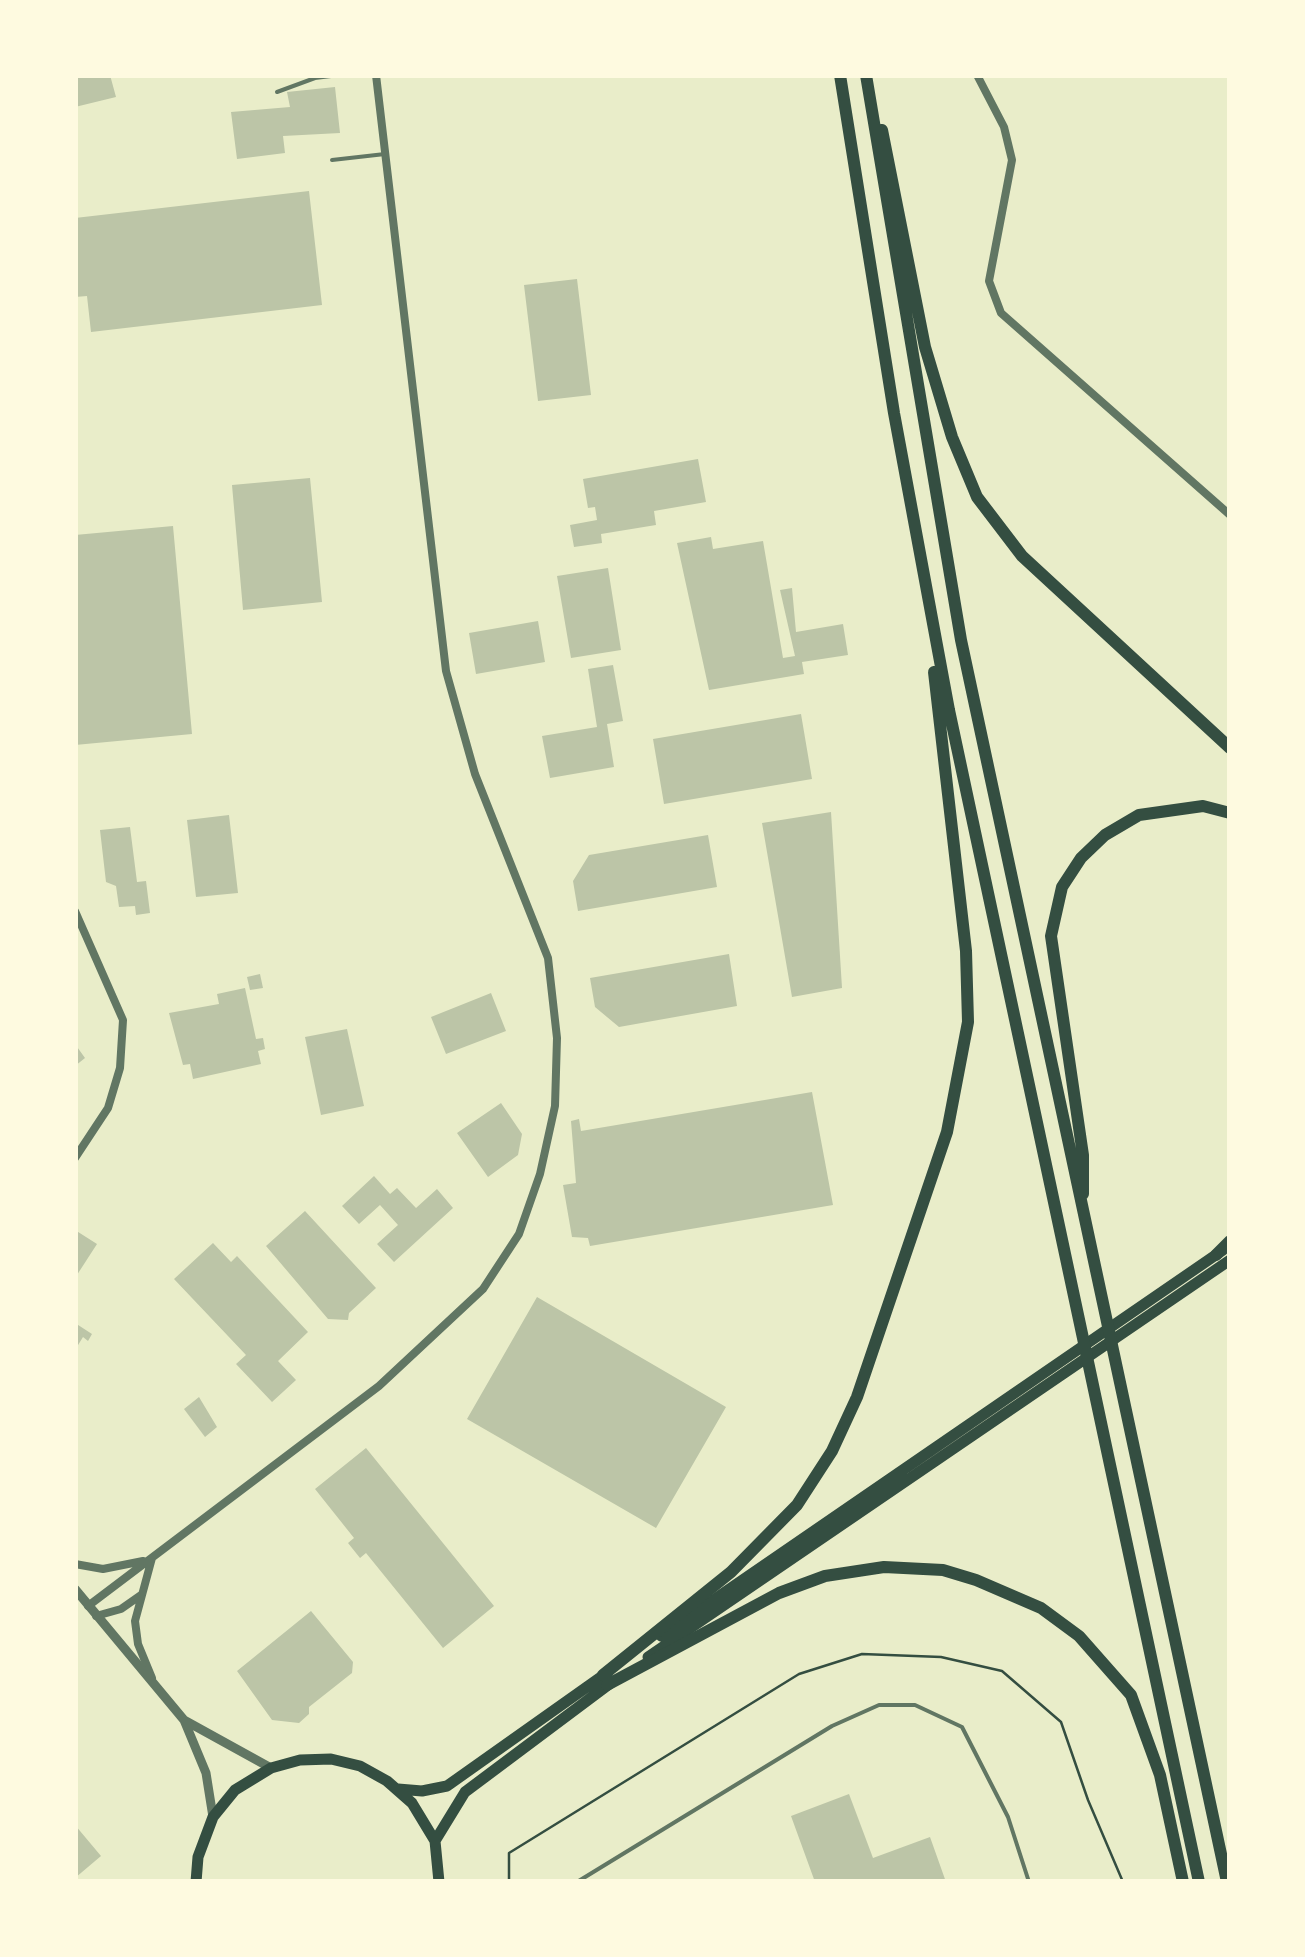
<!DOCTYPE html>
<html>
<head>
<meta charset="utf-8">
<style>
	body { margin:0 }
	#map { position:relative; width:1305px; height:1957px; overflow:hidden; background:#e9edc9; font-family:Figtree,sans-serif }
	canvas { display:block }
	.frame { position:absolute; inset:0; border:78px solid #fefae0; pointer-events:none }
</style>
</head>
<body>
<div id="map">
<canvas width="1305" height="1957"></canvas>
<div class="frame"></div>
</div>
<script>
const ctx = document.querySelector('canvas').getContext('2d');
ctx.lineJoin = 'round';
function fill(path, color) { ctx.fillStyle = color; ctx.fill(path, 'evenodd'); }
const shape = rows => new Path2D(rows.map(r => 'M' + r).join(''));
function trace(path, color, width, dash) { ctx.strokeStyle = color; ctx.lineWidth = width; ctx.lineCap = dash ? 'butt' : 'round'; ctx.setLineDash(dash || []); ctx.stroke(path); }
fill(shape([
	[75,75,110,75,116,97,75,107],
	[335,87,340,133,283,136,285,153,237,159,231,112,290,107,287,92],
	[309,191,322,305,91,332,87,296,75,297,75,218],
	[577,279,591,395,538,401,524,285],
	[698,459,706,502,654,511,656,525,601,534,602,543,574,547,570,525,597,520,595,507,588,508,583,479],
	[310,478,322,602,243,610,232,485],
	[173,526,192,734,75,745,75,535],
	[711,537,713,549,763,541,783,658,795,656,780,590,792,588,796,632,843,624,848,655,802,662,804,674,709,690,677,543],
	[608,568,621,650,571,658,557,576],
	[538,621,545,662,476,674,469,633],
	[613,665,623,721,607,724,614,767,550,778,542,736,597,727,588,669],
	[801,714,812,779,664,804,653,739],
	[831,812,842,988,792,997,762,823],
	[229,815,238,893,196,897,187,820],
	[130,827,137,882,146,881,150,913,136,915,135,906,119,907,116,886,106,882,100,830],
	[708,835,717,887,578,911,573,881,589,855],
	[729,954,737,1006,619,1027,595,1007,590,978],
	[260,974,263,988,250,990,247,977],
	[245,988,256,1039,263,1038,265,1049,258,1051,261,1064,193,1079,190,1064,183,1065,169,1013,219,1004,217,994],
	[491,993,506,1031,446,1054,431,1017],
	[347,1029,364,1106,321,1115,305,1037],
	[75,1044,85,1058,75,1066],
	[812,1092,833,1205,590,1246,588,1238,572,1237,563,1185,576,1183,571,1121,579,1119,581,1131],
	[501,1103,522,1134,518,1155,488,1177,457,1133],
	[374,1176,390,1194,397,1188,416,1208,437,1189,453,1208,394,1262,377,1244,398,1225,380,1205,359,1224,342,1206],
	[305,1211,376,1288,349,1313,348,1320,328,1319,266,1246],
	[75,1230,97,1244,75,1278],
	[213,1243,231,1262,237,1256,308,1332,278,1361,296,1380,272,1402,236,1364,246,1355,174,1279],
	[537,1297,726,1407,656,1528,467,1419],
	[75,1323,92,1334,88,1341,83,1337,75,1350],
	[199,1397,217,1427,205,1437,184,1409],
	[366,1448,494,1606,443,1648,366,1553,360,1558,348,1543,354,1538,315,1489],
	[311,1611,353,1662,352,1673,309,1707,309,1714,299,1723,272,1720,237,1671],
	[849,1794,873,1858,930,1837,946,1882,815,1882,791,1816],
	[75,1825,101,1856,75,1878]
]), '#bcc5a7');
trace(shape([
	[509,1882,509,1853,799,1674,862,1654,941,1657,1002,1671,1061,1722,1088,1800,1123,1882]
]), '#344e41', 2.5);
trace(shape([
	[277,92,315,78,339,75],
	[332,160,385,154],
	[577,1882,832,1726,879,1705,915,1705,962,1727,1008,1817,1029,1882]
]), '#617663', 4);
trace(shape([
	[977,75,1004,127,1012,160,989,281,1001,313,1230,515],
	[75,911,123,1020,120,1068,108,1108,75,1158],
	[152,1558,135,1621,138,1644,152,1678],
	[75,1564,103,1569,143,1561],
	[88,1606,379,1386,483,1289,519,1234,540,1174,555,1106,557,1038,548,958,475,774,446,671,376,75],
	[96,1616,121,1609,141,1595]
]), '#617663', 8);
trace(shape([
	[75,1589,184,1720,206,1773,213,1817],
	[184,1720,271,1768]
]), '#617663', 9);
trace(shape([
	[661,1636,1223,1250],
	[648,1657,1230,1260],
	[398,1789,422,1791,447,1786,608,1672],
	[435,1841,465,1792,612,1682],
	[196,1882,198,1857,213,1817,235,1790,271,1768,300,1760,331,1759,360,1766,387,1781,412,1803,435,1841,439,1882]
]), '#344e41', 11);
trace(shape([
	[840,75,894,413,949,710,1199,1882],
	[866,75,961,640,1227,1882],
	[882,130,925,347,952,437,977,497,1022,556,1230,748],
	[1083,1194,1083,1155,1051,936,1062,887,1081,858,1105,835,1139,815,1203,806,1230,813],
	[1216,1255,1230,1241],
	[603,1675,731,1572,797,1505,832,1451,857,1397,947,1132,968,1022,966,951,934,672],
	[607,1685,779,1593,825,1576,884,1567,943,1570,976,1580,1041,1608,1079,1636,1131,1695,1160,1775,1183,1882]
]), '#344e41', 12);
</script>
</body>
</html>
